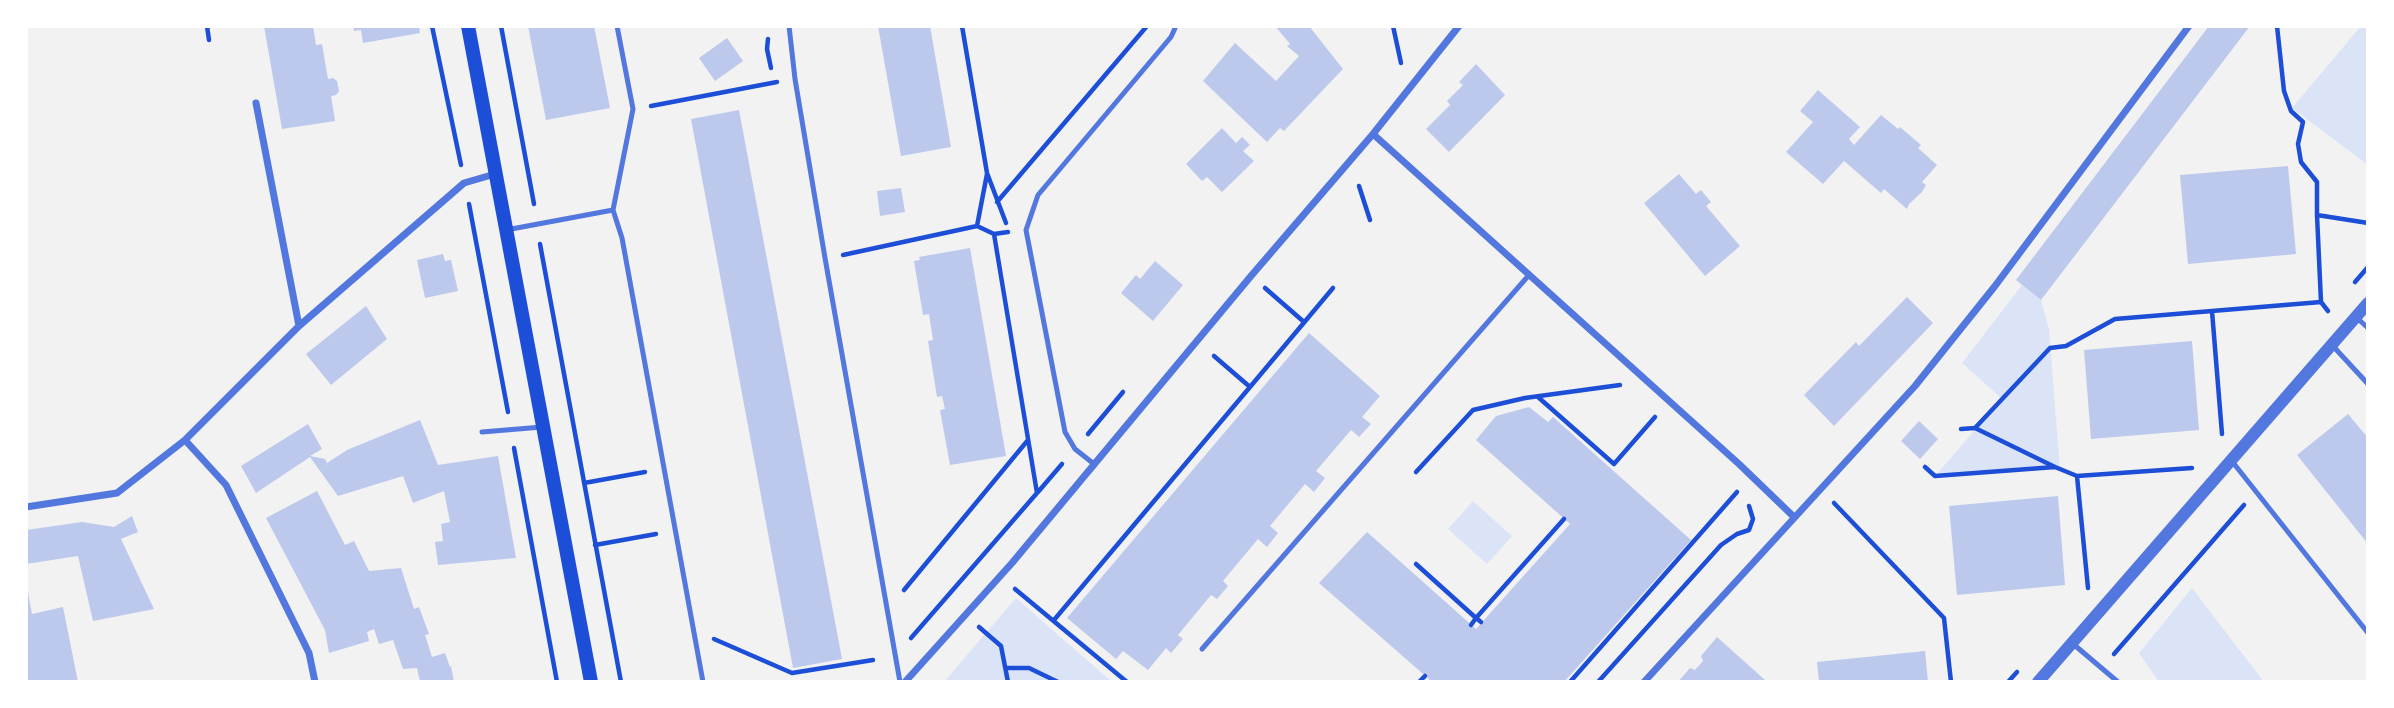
<!DOCTYPE html>
<html>
<head>
<meta charset="utf-8">
<style>
	body { margin:0 }
	#map { position:relative; width:2394px; height:708px; overflow:hidden; background:#f2f2f2; font-family:Literata,serif }
	canvas { display:block }
	.frame { position:absolute; inset:0; border:28px solid #fff; pointer-events:none }
</style>
</head>
<body>
<div id="map">
<canvas width="2394" height="708"></canvas>
<div class="frame"></div>
</div>
<script>
const ctx = document.querySelector('canvas').getContext('2d');
ctx.lineJoin = 'round';
function fill(path, color) { ctx.fillStyle = color; ctx.fill(path, 'evenodd'); }
const shape = rows => new Path2D(rows.map(r => 'M' + r).join(''));
function trace(path, color, width, dash) { ctx.strokeStyle = color; ctx.lineWidth = width; ctx.lineCap = dash ? 'butt' : 'round'; ctx.setLineDash(dash || []); ctx.stroke(path); }
fill(shape([
	[2361,26,2368,26,2368,165,2292,108],
	[2022,285,2041,300,2049,329,2060,469,1935,476,2002,399,1962,363],
	[1473,501,1512,536,1487,564,1448,529],
	[2192,588,2264,682,2159,682,2139,653],
	[1016,598,1112,682,944,682]
]), '#dbe4f7');
fill(shape([
	[264,26,313,26,316,45,322,44,328,79,333,78,337,81,339,91,336,95,331,96,335,121,282,129],
	[353,26,419,26,420,33,363,43,361,30,354,31],
	[528,26,594,26,610,108,546,120],
	[878,26,930,26,951,147,901,156],
	[1275,26,1309,26,1343,69,1284,131,1280,128,1267,142,1203,81,1235,43,1276,81,1299,56,1287,46,1290,44],
	[2209,26,2250,26,2041,300,2016,280],
	[727,38,743,61,715,81,699,58],
	[1476,64,1505,95,1449,152,1426,129,1450,105,1447,101,1463,85,1459,82],
	[1818,90,1860,127,1849,139,1854,145,1881,115,1898,129,1900,127,1921,145,1918,148,1937,165,1922,182,1926,185,1922,192,1909,204,1907,209,1884,189,1881,193,1844,161,1823,184,1786,152,1813,122,1800,111],
	[739,110,842,659,793,668,691,119],
	[1222,128,1236,143,1242,137,1250,145,1243,151,1254,161,1222,192,1207,177,1202,181,1186,164],
	[2288,166,2296,254,2188,264,2180,175],
	[1679,174,1696,194,1701,190,1711,202,1706,206,1740,246,1705,276,1644,203],
	[901,188,905,212,880,216,877,191],
	[970,248,1006,456,950,465,940,410,945,409,942,396,937,397,928,341,933,340,929,314,923,315,914,261,920,260,919,257],
	[443,254,445,261,451,260,458,291,425,298,417,260],
	[1155,261,1183,285,1153,321,1121,293,1136,275,1140,279],
	[1907,297,1933,323,1834,426,1804,395,1856,342,1859,346],
	[366,306,387,339,331,385,306,354],
	[1309,333,1380,396,1362,417,1371,424,1359,437,1351,430,1316,471,1325,478,1314,492,1305,484,1270,526,1278,533,1267,547,1258,539,1223,581,1228,586,1217,599,1211,595,1178,635,1183,639,1171,653,1166,648,1148,670,1123,651,1116,659,1067,618],
	[2192,341,2199,430,2091,439,2084,350],
	[1529,407,1548,422,1553,417,1691,540,1564,682,1428,682,1430,680,1319,583,1367,532,1476,629,1570,524,1476,440,1496,416],
	[2348,414,2368,438,2368,544,2297,455],
	[420,420,438,465,498,456,516,558,438,565,435,542,443,541,441,524,450,522,444,491,413,503,403,476,338,496,310,457,256,493,241,466,308,424,322,449,310,456,325,459,327,463,347,450],
	[1919,421,1938,439,1920,459,1901,441],
	[317,491,345,545,354,541,369,571,401,568,414,609,419,607,429,634,425,635,432,657,445,653,450,667,451,666,454,682,420,682,417,668,403,669,393,640,379,644,374,629,367,632,369,641,329,653,325,630,266,518],
	[2058,496,2065,585,1957,595,1949,506],
	[132,516,138,532,121,539,154,609,93,621,78,556,26,564,26,530,82,522,114,527],
	[28,592,32,614,63,607,78,682,26,682],
	[1717,637,1765,680,1763,682,1678,682,1690,668,1695,670,1703,661,1701,656],
	[1925,651,1928,682,1819,682,1817,662]
]), '#bdc9ec');
trace(shape([
	[207,26,209,40],
	[432,26,461,165],
	[501,26,534,204],
	[962,26,987,173,1006,223],
	[1393,26,1401,63],
	[2277,26,2284,91,2291,111,2303,122,2298,144,2301,162,2317,182,2317,215],
	[768,39,767,49,771,68],
	[651,106,777,82],
	[1359,186,1370,220],
	[997,202,1147,26],
	[469,204,508,412],
	[977,226,987,174],
	[540,244,621,682],
	[843,255,977,226,994,234,1008,232],
	[2355,282,2368,267],
	[1265,288,1304,322],
	[2321,302,2317,215,2368,223],
	[2212,311,2222,434],
	[1250,387,1333,288],
	[1538,397,1614,464,1655,417],
	[1961,429,1975,428],
	[1088,434,1123,392],
	[514,448,557,682],
	[1925,467,1935,476,2055,467,2077,476,2192,468],
	[2055,467,1975,428,2050,348,2066,346,2115,319,2321,302,2328,311],
	[1416,472,1473,410,1525,398,1620,385],
	[2077,476,2088,588],
	[584,483,645,472],
	[1038,492,1062,464],
	[1834,503,1944,618,1951,682],
	[595,545,656,534],
	[1416,564,1476,618,1564,519],
	[1015,589,1127,682],
	[904,590,1028,440],
	[1054,620,1250,387,1214,356],
	[1471,625,1476,618,1481,622],
	[979,627,1001,646,1008,682],
	[911,638,1037,493,994,234],
	[714,639,792,673,873,660],
	[2114,654,2244,505],
	[1006,668,1029,668,1058,682],
	[1419,682,1425,676],
	[1570,682,1737,492],
	[1598,682,1721,545,1737,534,1749,530,1753,519,1749,506],
	[2008,682,2017,672]
]), '#1d4ed8', 4.5);
trace(shape([
	[617,26,633,109,613,210,622,238,703,682],
	[789,26,795,79,825,258,900,682],
	[506,230,613,210],
	[2357,318,2368,328],
	[2332,345,2368,384],
	[482,432,542,427],
	[2231,460,2368,633],
	[1094,464,1075,449,1065,432,1026,230,1038,195,1171,37,1176,26],
	[2072,643,2118,682],
	[1202,649,1529,275]
]), '#5277de', 5);
trace(shape([
	[256,103,299,326],
	[1373,134,1739,464,1794,517],
	[185,440,226,485,309,653,315,682],
	[26,507,117,493,185,440,299,326,464,183,495,174],
	[905,682,1012,563,1251,276,1373,134,1459,26],
	[1644,682,1915,386,1995,286,2189,26]
]), '#5277de', 7);
trace(shape([
	[2038,682,2368,303]
]), '#5277de', 12);
trace(shape([
	[468,26,591,682]
]), '#1d4ed8', 14);
</script>
</body>
</html>
